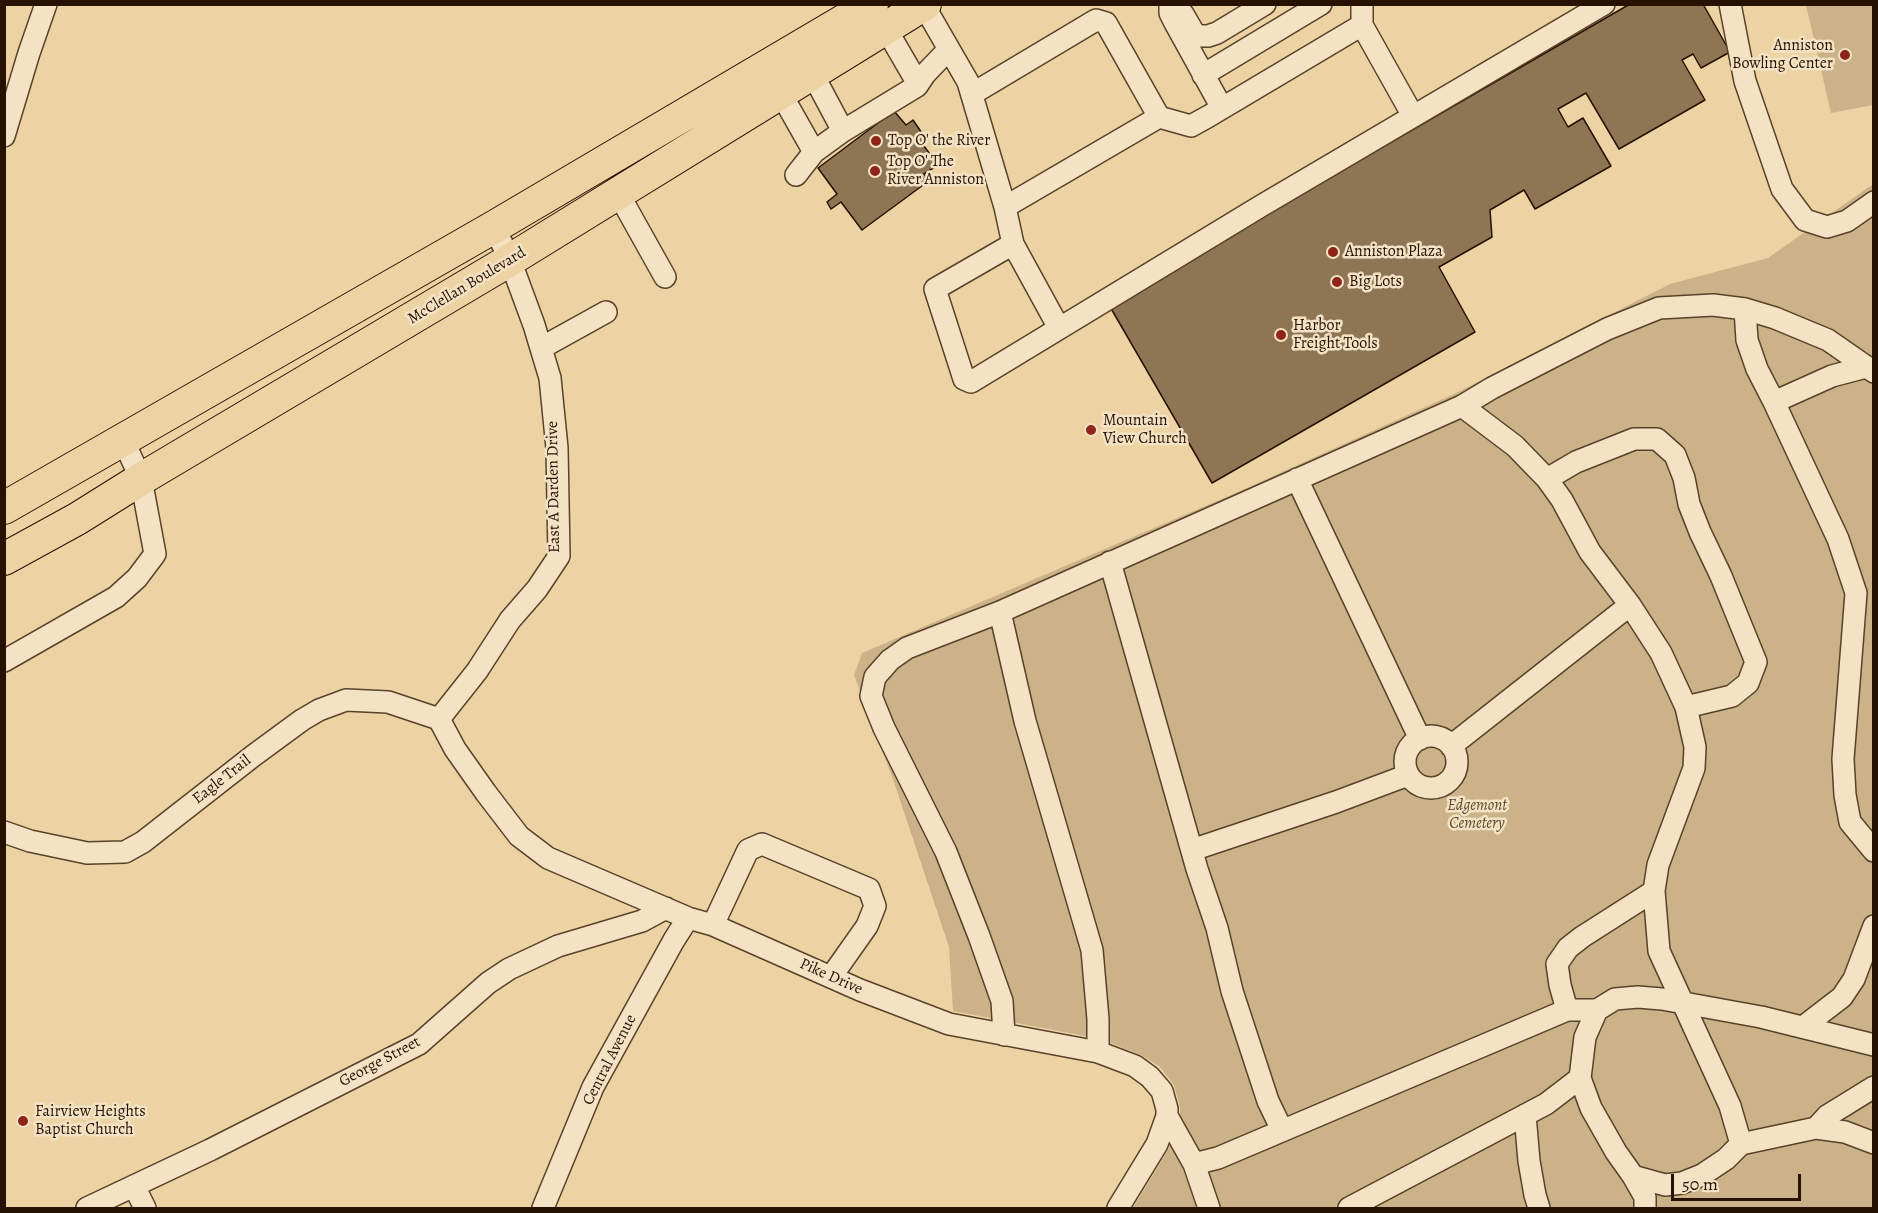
<!DOCTYPE html>
<html>
<head>
<meta charset="utf-8">
<style>
	body { margin:0 }
	#map { position:relative; width:1878px; height:1213px; overflow:hidden; background:#edd3a4; font-family:Alegreya,serif }
	canvas { display:block }
	.frame { position:absolute; inset:0; border:6px solid #271100; pointer-events:none }
	.scale { position:absolute; left:1671px; top:1174px; width:130px; height:27px; box-sizing:border-box; border:3px solid #271100; border-top:0; padding-left:8px; font-size:18px; line-height:21px; white-space:nowrap; color:#271100; -webkit-text-stroke:4px #f3e2c4; paint-order:stroke }
</style>
</head>
<body>
<div id="map">
<canvas width="1878" height="1213"></canvas>
<div class="frame"></div>
<div class="scale">50 m</div>
</div>
<script>
const ctx = document.querySelector('canvas').getContext('2d');
ctx.lineJoin = 'round';
function fill(path, color) { ctx.fillStyle = color; ctx.fill(path, 'evenodd'); }
const shape = rows => new Path2D(rows.map(r => 'M' + r).join(''));
function trace(path, color, width, dash) { ctx.strokeStyle = color; ctx.lineWidth = width; ctx.lineCap = dash ? 'butt' : 'round'; ctx.setLineDash(dash || []); ctx.stroke(path); }
function write(font, color, halo, rows, align = 'center') {
  ctx.font = font + ' Alegreya,serif'; ctx.lineWidth = 5; ctx.setLineDash([]); ctx.textBaseline = 'middle'; ctx.strokeStyle = halo; ctx.fillStyle = color; for (const [text, x, y, turn = 0] of rows) {
    ctx.save(); ctx.translate(x, y); ctx.rotate((+turn || 0) * Math.PI / 180); ctx.textAlign = isNaN(turn) ? turn : align; if (halo) ctx.strokeText(text, 0, 0); ctx.fillText(text, 0, 0); ctx.restore();
  }
}
fill(shape([
	[1806,5,1873,5,1873,105,1831,113],
	[1873,184,1873,1208,1133,1208,1168,1150,1180,1119,1180,1107,1174,1085,1160,1067,1141,1055,1101,1039,953,1011,949,947,894,782,854,675,862,653,1238,492,1454,394,1670,284,1768,258]
]), '#cbb288');
const building = shape([
	[1630,4,1703,4,1730,52,1701,68,1693,54,1682,60,1705,100,1619,149,1586,93,1558,109,1568,127,1583,118,1611,166,1535,209,1524,190,1490,210,1492,237,1439,267,1475,332,1212,483,1109,305,1630,4],
	[894,111,906,125,913,120,926,139,921,142,938,165,924,174,930,180,862,230,841,202,831,209,827,202,837,194,818,168,894,111]
]);
fill(building, '#8e7655');
trace(building, '#271100', 1.5);
const minor = shape([
	[923,4,968,82,1005,207,1013,244,935,289,964,379,971,382,1261,206,1604,4],
	[1170,4,1170,13,1175,23,1222,108],
	[1730,4,1745,81,1782,189,1805,220,1827,227,1847,221,1874,202],
	[1183,14,1194,33,1200,36,1208,36,1217,33,1265,4],
	[1362,25,1413,116],
	[885,27,914,77,917,86,925,74,949,49],
	[812,73,843,131],
	[1203,75,1321,4],
	[780,92,814,152],
	[972,94,1096,20,1106,23,1159,117],
	[4,136,29,53,46,4],
	[796,175,814,152,843,131,917,86],
	[618,193,665,277],
	[1005,207,1159,117,1191,126,1209,116,1362,25,1362,4],
	[1013,244,1059,328],
	[1745,309,1747,340,1757,369,1774,402,1838,539,1856,593,1843,759,1845,795,1850,822,1874,851],
	[541,348,606,312],
	[1774,402,1832,376,1866,367],
	[1462,406,1515,446,1547,479,1562,500,1590,552,1630,605,1661,653,1686,707,1695,747,1694,768,1658,865,1654,891,1659,951,1730,1106,1741,1144],
	[1297,479,1420,739],
	[1547,479,1576,462,1634,439,1657,439,1675,455,1684,478,1689,504,1700,532,1721,576,1756,662,1748,683,1732,696,1686,707],
	[1110,562,1197,869,1217,928,1232,991,1268,1101,1282,1130],
	[1000,612,1025,721,1092,950,1098,1019,1098,1052],
	[4,661,116,597,137,578,155,554,141,479,123,440],
	[439,719,455,749,486,793,519,836,548,858,688,918,713,925,860,990,949,1024,1098,1052,1135,1066,1150,1077,1162,1091,1167,1109,1167,1116,1157,1144,1118,1208],
	[439,719,477,671,510,620,537,589,559,556,557,448,550,378,534,325,510,260,494,227],
	'1405 762a26 26 0 1 1 52 0a26 26 0 1 1-52 0Z',
	[1451,746,1630,605],
	[4,832,30,841,87,853,125,852,143,842,253,756,302,720,319,710,346,700,388,702,439,719],
	[1192,850,1336,802,1408,775],
	[713,925,748,850,762,844,869,889,875,906,867,926,831,977],
	[1567,1010,1560,985,1557,964,1568,948,1582,937,1654,891],
	[1803,1027,1842,997,1854,979,1874,926],
	[1004,1035,1002,1001,979,936,946,852,884,728,871,696,875,677,890,660,907,648,1000,612,1462,406,1492,388,1607,329,1659,308,1713,305,1745,309,1775,318,1828,340,1874,372],
	[1580,1078,1591,1108,1616,1152,1633,1176,1645,1197,1645,1208],
	[1525,1115,1529,1161,1535,1195,1539,1208],
	[1167,1116,1194,1164,1209,1208],
	[1816,1128,1827,1116,1874,1087],
	[1194,1164,1218,1158,1567,1010,1597,1010],
	[1633,1176,1665,1185,1682,1183,1702,1175,1726,1159,1741,1144,1816,1128,1845,1132,1874,1143],
	[134,1186,145,1208],
	[87,1208,210,1150,419,1044,488,983,509,969,558,946,642,921,666,908],
	[543,1208,593,1087,674,940,688,918],
	[1349,1208,1546,1104,1580,1078,1585,1037,1597,1010,1615,999,1638,997,1662,999,1761,1017,1874,1045]
]);
const highway = shape([
	[4,508,494,227,872,4],
	[4,559,77,519,141,479,510,260,925,4]
]);
trace(minor, '#584229', 24);
trace(highway, '#271100', 34);
trace(minor, '#f3e2c4', 21);
trace(highway, '#edd3a4', 32);
for (const [x, y, r, color] of [
	[1845,55,6,"#8f2418"],
	[876,141,6,"#8f2418"],
	[875,171,6,"#8f2418"],
	[1333,252,6,"#8f2418"],
	[1337,282,6,"#8f2418"],
	[1281,335,6,"#8f2418"],
	[1091,430,6,"#8f2418"],
	[23,1121,6,"#8f2418"]
]) { const dot = new Path2D(); dot.arc(x, y, r, 0, 2 * Math.PI); ctx.fillStyle = color; ctx.fill(dot); trace(dot, '#f3e2c4', 2); }
write('16px', '#271100', '#f3e2c4', [
	["Anniston",1833,46,"right"],
	["Bowling Center",1833,64,"right"],
	["Top O' the River",888,141],
	["Top O' The",887,162],
	["River Anniston",887,180],
	["Anniston Plaza",1345,252],
	["Big Lots",1349,282],
	["Harbor",1293,326],
	["Freight Tools",1293,344],
	["Mountain",1103,421],
	["View Church",1103,439],
	["Fairview Heights",35,1112],
	["Baptist Church",35,1130]
], 'left');
write('16px', '#271100', '#f3e2c4', [
	["McClellan Boulevard",467,286,-31],
	["East A Darden Drive",554,487,-91],
	["Eagle Trail",222,780,-38],
	["Pike Drive",831,977,24],
	["Central Avenue",610,1060,-63],
	["George Street",380,1062,-28]
]);
write('italic 16px', '#604930', '#f3e2c4', [
	["Edgemont",1477,806],
	["Cemetery",1477,824]
]);
</script>
</body>
</html>
